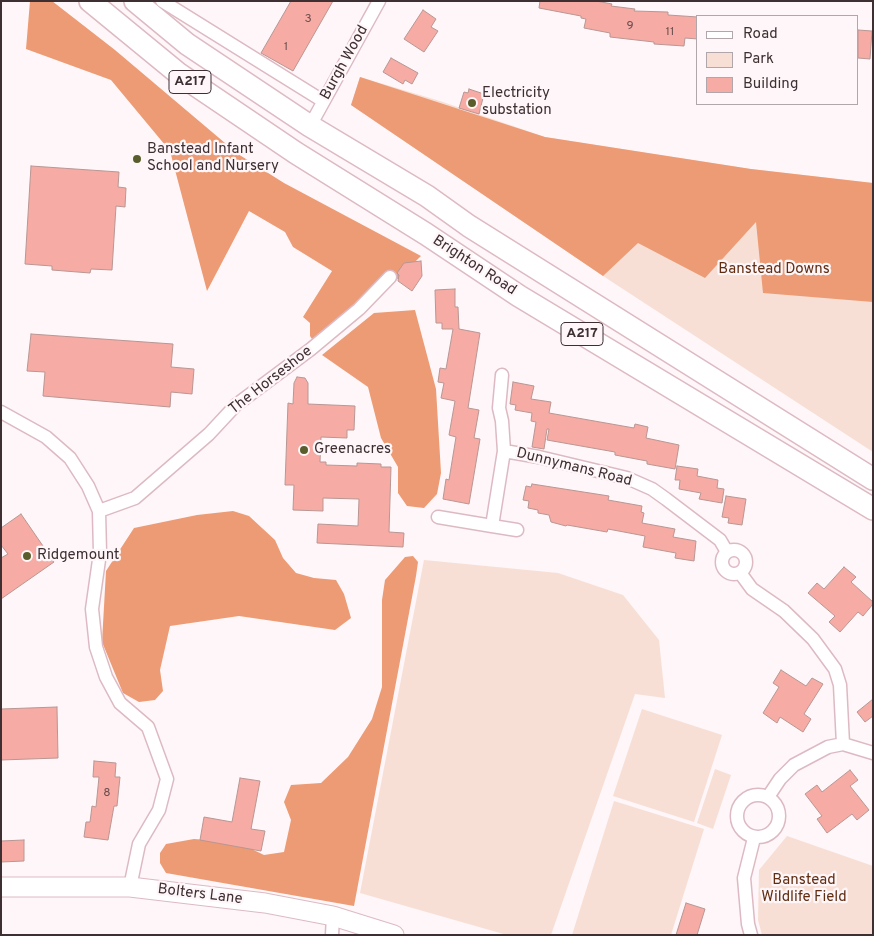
<!DOCTYPE html>
<html>
<head>
<meta charset="utf-8">
<style>
	body { margin:0 }
	#map { position:relative; width:874px; height:936px; overflow:hidden; background:#fef6f8; font-family:Overpass,sans-serif }
	canvas { display:block }
	.frame { position:absolute; inset:0; border:2px solid #3d2f32; pointer-events:none }
	.legend { position:absolute; left:696px; top:15px; width:162px; height:90px; box-sizing:border-box; background:#fef6f8; border:1px solid #b1a6a9; margin:0; padding:6px 9px; list-style:none; font-size:15px; color:#3d2f32 }
	.legend li { display:flex; align-items:center; gap:10px; height:25px }
	.legend b { width:25px; border:1px solid #b1a6a9 }
</style>
</head>
<body>
<div id="map">
<canvas width="874" height="936"></canvas>
<div class="frame"></div>
<ul class="legend">
<li><b style="height:6px;background:#fff"></b>Road</li>
<li><b style="height:14px;background:#f7dfd5"></b>Park</li>
<li><b style="height:14px;background:#f6aba5"></b>Building</li>
</ul>
</div>
<script>
const ctx = document.querySelector('canvas').getContext('2d');
ctx.lineJoin = 'round';
function fill(path, color) { ctx.fillStyle = color; ctx.fill(path, 'evenodd'); }
const shape = rows => new Path2D(rows.map(r => 'M' + r).join(''));
function trace(path, color, width, dash) { ctx.strokeStyle = color; ctx.lineWidth = width; ctx.lineCap = dash ? 'butt' : 'round'; ctx.setLineDash(dash || []); ctx.stroke(path); }
function write(font, color, halo, rows, align = 'center') {
  ctx.font = font + ' Overpass,sans-serif'; ctx.lineWidth = 4.5; ctx.setLineDash([]); ctx.textBaseline = 'middle'; ctx.strokeStyle = halo; ctx.fillStyle = color; for (const [text, x, y, turn = 0] of rows) {
    ctx.save(); ctx.translate(x, y); ctx.rotate((+turn || 0) * Math.PI / 180); ctx.textAlign = isNaN(turn) ? turn : align; if (halo) ctx.strokeText(text, 0, 0); ctx.fillText(text, 0, 0); ctx.restore();
  }
}
fill(shape([
	[360,77,440,101,545,137,751,169,873,183,873,452,603,276,351,105],
	[424,560,558,573,623,595,659,640,665,698,635,694,551,935,507,935,360,893],
	[642,709,722,735,694,822,613,796],
	[715,769,731,775,713,829,697,823],
	[614,801,704,829,671,935,572,935],
	[787,836,873,866,873,935,762,935,758,920,759,870]
]), '#f7dfd5');
fill(shape([
	[30,1,52,1,115,50,238,154,284,183,421,256,370,306,318,348,310,336,310,323,303,317,332,271,293,247,285,232,249,211,207,291,170,151,111,80,26,49],
	[360,77,545,137,751,169,873,183,873,302,763,293,756,222,705,278,638,243,603,276,351,105],
	[415,310,436,389,441,473,437,494,424,508,407,506,398,493,398,467,381,438,368,387,322,355,374,313],
	[233,511,249,516,275,540,283,558,296,573,314,578,336,580,344,594,351,618,335,630,239,616,170,626,160,670,163,691,155,700,139,702,123,693,102,642,106,571,134,528,197,515],
	[413,556,418,562,416,576,354,906,166,873,160,863,160,853,166,844,194,839,237,842,264,855,284,852,291,820,284,802,291,785,321,783,348,757,372,719,382,687,382,600,385,580,405,557]
]), '#ec9b74');
const building = shape([
	[291,1,333,1,293,71,261,53,291,1],
	[540,1,596,1,612,4,611,6,635,9,634,11,668,12,668,15,698,17,698,39,685,38,684,46,654,44,654,42,610,37,610,33,584,28,586,19,581,18,581,16,539,8,540,1],
	[423,10,436,19,431,27,438,31,424,52,404,39,423,10],
	[858,30,872,31,870,59,858,58,858,30],
	[391,58,418,73,412,84,405,80,403,84,383,72,391,58],
	[469,89,484,94,479,114,459,108,464,92,468,93,469,89],
	[31,166,119,172,118,187,126,188,125,207,116,206,112,270,91,269,90,273,52,270,52,266,25,264,31,166],
	[421,261,422,276,412,291,398,281,399,275,397,273,404,263,421,261],
	[455,289,455,307,458,307,459,329,480,333,468,408,479,410,474,438,480,439,469,504,443,499,446,479,449,480,456,437,449,435,455,401,441,398,444,383,438,382,440,368,446,369,453,329,442,329,442,323,436,323,435,290,455,289],
	[31,334,173,344,171,367,194,369,192,394,171,392,170,407,43,396,45,372,27,371,31,334],
	[297,377,305,378,308,383,308,404,355,406,354,430,347,430,347,438,321,437,320,462,326,462,326,465,357,466,357,463,381,464,381,467,391,467,389,532,404,533,403,547,317,543,318,524,358,526,359,499,323,498,323,511,293,510,294,485,285,485,288,403,293,404,294,383,297,377],
	[513,382,534,386,531,399,551,402,549,413,634,428,635,424,648,427,646,438,679,445,675,469,647,464,647,461,615,455,615,452,547,440,549,429,547,429,544,449,532,447,536,422,531,421,532,413,515,410,516,405,510,404,513,382],
	[677,466,698,469,697,476,718,480,717,488,724,489,722,503,699,499,701,493,679,489,680,480,675,480,677,466],
	[532,484,609,496,608,500,642,506,641,512,644,513,642,523,675,529,673,537,696,541,694,561,675,558,676,553,643,547,645,536,608,529,607,532,567,525,566,526,551,522,549,515,538,513,538,510,528,508,529,501,523,500,526,486,531,487,532,484],
	[726,496,746,499,742,525,728,523,729,518,722,517,726,496],
	[21,514,54,562,1,599,1,558,8,554,1,545,1,528,21,514],
	[844,567,856,577,851,582,873,602,873,604,863,616,858,612,840,632,829,622,835,616,808,593,817,583,824,589,844,567],
	[781,670,806,686,812,678,823,684,804,714,811,719,803,732,780,717,777,723,763,713,779,687,773,683,781,670],
	[873,699,873,716,865,722,857,712,873,699],
	[57,707,58,758,1,760,1,709,57,707],
	[94,761,116,763,115,777,120,777,117,806,114,806,108,840,84,837,86,822,90,822,92,806,96,807,99,777,93,777,94,761],
	[850,770,858,780,850,786,869,810,857,820,852,814,827,833,817,819,822,816,805,794,817,785,822,792,850,770],
	[240,778,260,781,251,829,265,831,261,851,200,840,204,817,232,822,240,778],
	[24,840,24,861,1,862,1,841,24,840],
	[686,903,705,909,697,935,676,935,686,903]
]);
fill(building, '#f6aba5');
trace(building, '#b99693', 1);
const minor = shape([
	[162,1,323,101],
	[310,126,379,1],
	[502,375,499,408,502,421,504,451,539,457,627,478,652,489,666,499,720,540,727,552],
	[1,412,46,437,70,458,88,486,99,511,100,553,92,609,96,647,106,677,120,703,148,727,167,779,159,810,139,844,130,887],
	[99,511,135,498,209,434,236,405,311,349,359,309,390,277],
	[438,517,492,526,504,451],
	[492,526,517,530],
	'722 562a12 12 0 1 1 24 0a12 12 0 1 1-24 0Z',
	[741,574,752,589,784,611,813,639,835,669,840,685,843,744],
	'737 816a21 21 0 1 1 42 0a21 21 0 1 1-42 0Z',
	[768,797,780,779,794,765,828,747,843,744,873,753],
	[332,935,333,916],
	[751,935,748,924,744,878,754,838]
]);
const secondary = shape([
	[1,887,130,887,265,903,333,916,394,935]
]);
const trunk = shape([
	[90,1,179,74,296,153,426,234,519,296,873,509],
	[135,1,187,44,310,126,427,196,469,226,873,479]
]);
trace(minor, '#ddbac3', 15);
trace(secondary, '#ddbac3', 21);
trace(trunk, '#ddbac3', 24);
trace(minor, '#fff', 12);
trace(secondary, '#fff', 19);
trace(trunk, '#fff', 21);
for (const [x, y, r, color] of [
	[472,103,5,"#595d2b"],
	[137,159,5,"#595d2b"],
	[304,450,5,"#595d2b"],
	[27,556,5,"#595d2b"]
]) { const dot = new Path2D(); dot.arc(x, y, r, 0, 2 * Math.PI); ctx.fillStyle = color; ctx.fill(dot); trace(dot, '#fef6f8', 2); }
write('12px', '#6b4e4f', null, [
	["3",308,20],
	["9",630,27],
	["11",670,33],
	["1",286,48],
	["8",107,794]
]);
for (const [x, y, w] of [
	[190,82,42],
	[582,334,42]
]) { const box = new Path2D(); box.roundRect(x - w / 2, y - 11.5, w, 23, 4); ctx.fillStyle = '#fef6f8'; ctx.fill(box); trace(box, '#3d2f32', 1); }
write('bold 14px', '#3d2f32', null, [
	["A217",190,82],
	["A217",582,334]
]);
write('15px', '#3d2f32', '#fef6f8', [
	["Burgh Wood",345,63,-61],
	["Brighton Road",474,266,33],
	["The Horseshoe",271,381,-38],
	["Dunnymans Road",574,468,14],
	["Bolters Lane",200,895,7]
]);
write('15px', '#3d2f32', '#fef6f8', [
	["Electricity",482,94],
	["substation",482,111],
	["Banstead Infant",147,150],
	["School and Nursery",147,167],
	["Greenacres",314,450],
	["Ridgemount",37,556]
], 'left');
write('15px', '#612d11', '#fef6f8', [
	["Banstead Downs",774,270],
	["Banstead",804,881],
	["Wildlife Field",804,898]
]);
</script>
</body>
</html>
